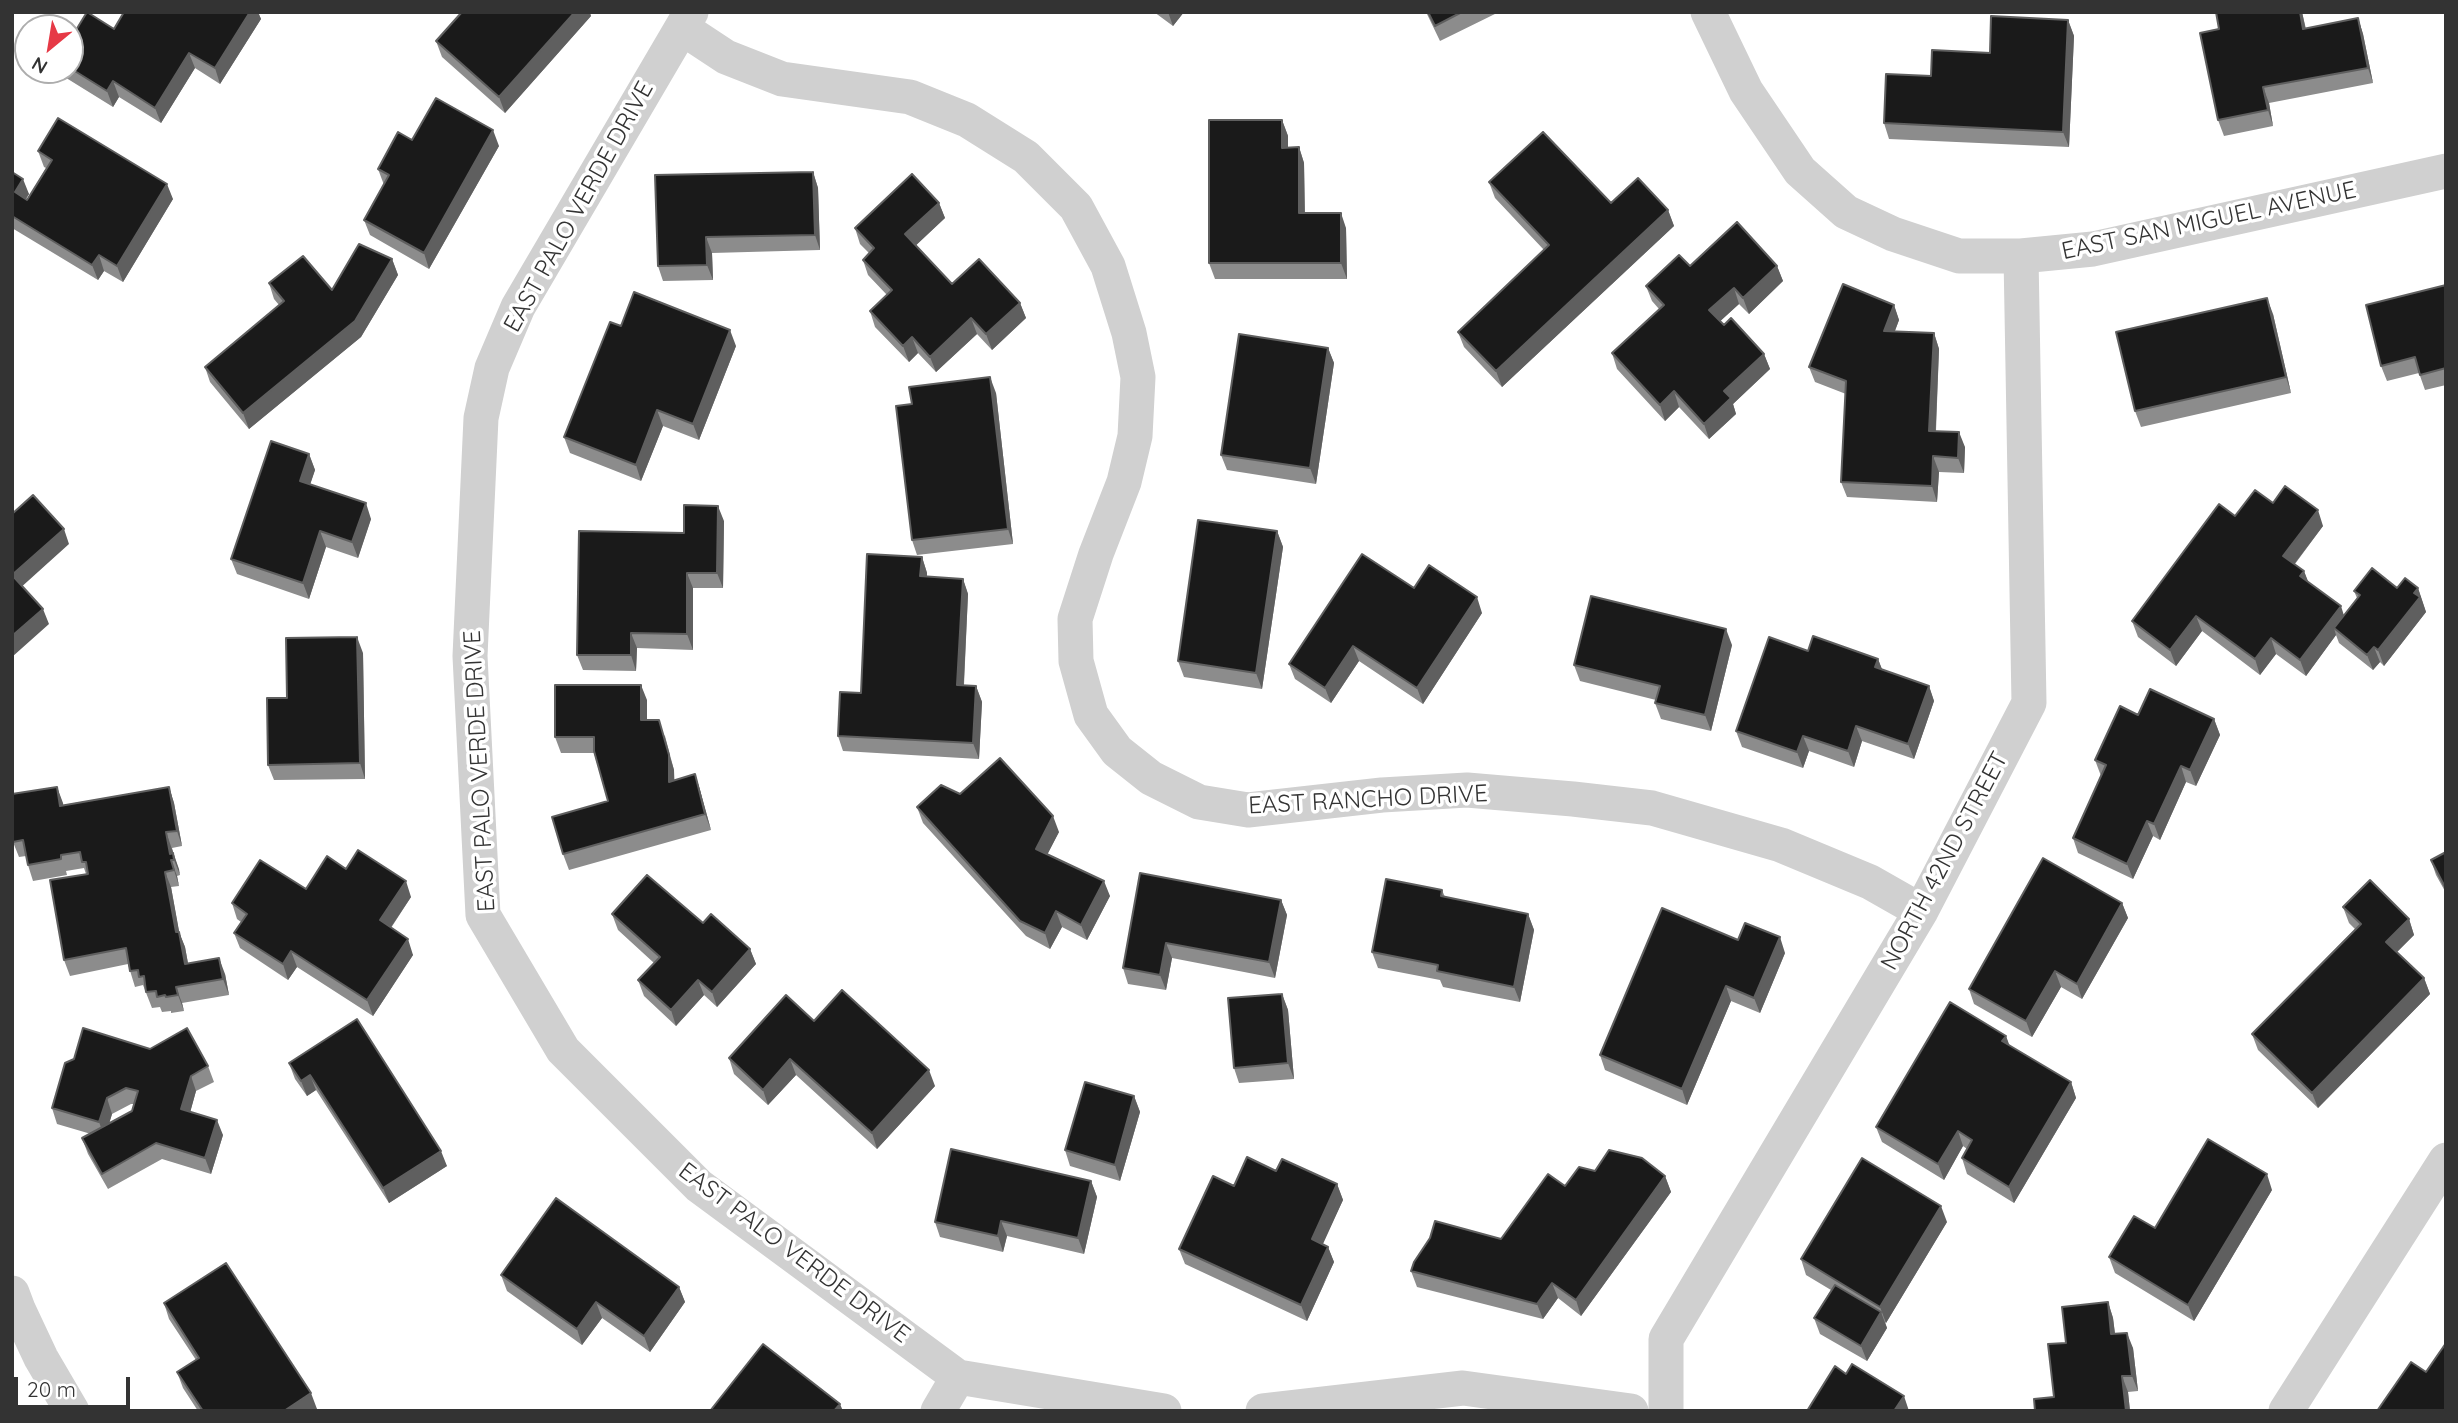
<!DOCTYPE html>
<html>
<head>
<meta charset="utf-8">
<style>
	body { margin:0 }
	#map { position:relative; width:2458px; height:1423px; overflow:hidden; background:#fff; font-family:Quicksand,sans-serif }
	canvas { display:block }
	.frame { position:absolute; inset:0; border:14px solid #333; pointer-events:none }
	.north { position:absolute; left:14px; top:14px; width:70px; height:70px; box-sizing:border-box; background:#fff; border:2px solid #adadad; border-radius:50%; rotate:210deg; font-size:19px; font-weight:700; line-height:28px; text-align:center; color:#333 }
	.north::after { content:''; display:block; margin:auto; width:24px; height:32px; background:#e63946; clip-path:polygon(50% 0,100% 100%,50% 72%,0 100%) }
	.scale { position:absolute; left:14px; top:1377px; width:116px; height:32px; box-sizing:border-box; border:4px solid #333; border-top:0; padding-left:9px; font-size:21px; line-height:24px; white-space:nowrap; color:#333; -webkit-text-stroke:5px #fff; paint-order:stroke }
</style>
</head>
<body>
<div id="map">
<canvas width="2458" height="1423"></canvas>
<div class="frame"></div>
<div class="north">N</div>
<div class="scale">20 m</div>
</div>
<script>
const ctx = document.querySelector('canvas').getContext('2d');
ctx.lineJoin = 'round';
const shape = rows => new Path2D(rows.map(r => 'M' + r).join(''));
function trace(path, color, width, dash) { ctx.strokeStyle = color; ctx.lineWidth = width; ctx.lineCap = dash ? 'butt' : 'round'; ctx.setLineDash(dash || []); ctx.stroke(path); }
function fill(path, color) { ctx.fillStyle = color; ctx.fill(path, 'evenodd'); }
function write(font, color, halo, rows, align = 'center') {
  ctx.font = font + ' Quicksand,sans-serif'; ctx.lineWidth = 7; ctx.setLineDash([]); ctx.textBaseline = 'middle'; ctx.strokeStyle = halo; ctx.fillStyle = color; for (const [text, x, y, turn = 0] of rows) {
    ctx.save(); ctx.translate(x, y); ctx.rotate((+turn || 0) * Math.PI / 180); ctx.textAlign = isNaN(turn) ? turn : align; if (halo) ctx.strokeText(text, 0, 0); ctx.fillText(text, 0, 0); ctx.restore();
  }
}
trace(shape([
	[691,12,518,307,492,368,481,418,470,656,483,915,563,1050,699,1186,958,1377,1164,1411],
	[1708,12,1746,91,1800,171,1846,212,1893,234,1959,256,2021,256,2093,249,2446,171],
	[682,28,726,57,782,79,910,97,967,120,1026,157,1076,207,1108,266,1129,333,1138,377,1135,436,1124,482,1096,554,1075,619,1076,661,1091,715,1117,751,1151,778,1199,802,1248,810,1382,795,1467,790,1573,799,1652,808,1781,845,1870,882,1921,911],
	[12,1293,18,1309,41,1358,72,1411],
	[938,1411,958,1377],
	[1263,1411,1463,1388,1631,1411],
	[1666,1411,1666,1339,1921,911,2029,703,2021,256],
	[2286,1411,2446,1160]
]), '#d0d0d0', 35);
fill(shape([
	[206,12,258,12,261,19,220,84,195,68,161,123,119,97,113,107,63,76,61,70,70,70,70,40,114,29],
	[1154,12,1184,12,1173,26],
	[1426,12,1499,12,1440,41],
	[2302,12,2306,29,2358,18,2363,34,2373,83,2269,103,2273,126,2224,136,2218,120],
	[591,16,505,113,442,57,436,41],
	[2068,20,2074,36,2069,147,1889,139,1884,123,1931,76,1990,53],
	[1282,120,1288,136,1288,148,1299,147,1304,163,1305,213,1346,228,1347,279,1215,279,1209,263],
	[412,140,499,146,429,269,370,235,364,220,384,185,378,169],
	[38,151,173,199,123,282,104,271,98,280,12,228,12,172,29,194,26,199,27,200,46,168,44,167],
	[813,172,818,188,820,250,712,253,713,280,663,281,658,266],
	[1489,182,1611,203,1668,210,1674,226,1502,387,1464,347,1458,332,1544,250,1495,198],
	[939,203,945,218,916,245,952,284,1020,303,1026,318,992,350,977,334,936,372,918,353,909,362,875,327,870,311,887,295,868,275,863,260,869,253,860,244,855,228],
	[392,259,398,275,361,337,249,429,210,382,205,367,279,305,274,299,269,283,332,290],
	[1777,266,1783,281,1749,314,1739,304,1720,321,1724,325,1764,354,1770,369,1733,404,1736,414,1709,439,1679,407,1665,421,1617,369,1612,353,1659,309,1652,301,1646,286],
	[2446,285,2446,385,2425,390,2419,373,2387,381,2381,366],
	[1894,305,1899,320,1895,331,1934,333,1939,349,1936,431,1965,447,1964,473,1939,472,1937,502,1847,497,1841,482,1846,394,1815,382,1809,367],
	[2273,314,2291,393,2141,427,2135,411],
	[621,326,736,346,699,440,663,426,641,481,570,453,564,437],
	[1328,348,1334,363,1316,484,1227,470,1221,455],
	[996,393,1013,544,917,555,912,540,912,404],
	[309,454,315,470,310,484,371,519,358,558,326,547,309,599,237,574,231,559],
	[2273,503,2323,526,2295,564,2304,571,2308,583,2344,615,2357,598,2354,591,2397,588,2418,588,2426,612,2384,666,2380,662,2373,670,2339,643,2336,635,2306,676,2276,654,2260,675,2202,631,2176,666,2138,637,2132,621,2235,516],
	[724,521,723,588,693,588,693,650,637,648,636,671,583,670,577,655,684,533],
	[1277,531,1283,547,1262,689,1184,677,1178,661],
	[922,557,927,573,927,577,963,579,968,594,964,685,976,686,982,702,979,759,843,751,838,736,861,693],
	[1414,588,1482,613,1423,704,1359,661,1331,703,1295,679,1289,664],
	[1732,645,1711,731,1661,719,1655,703,1656,700,1580,681,1574,665],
	[363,653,365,779,274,780,268,765,287,698],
	[1878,659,1882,670,1929,686,1934,701,1914,759,1862,741,1854,767,1809,751,1803,768,1742,747,1736,731],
	[647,700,647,720,665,736,674,770,674,780,695,774,700,790,711,830,569,870,563,854,608,801,594,753,561,753,555,737],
	[2138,715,2214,719,2220,735,2196,786,2186,782,2160,840,2153,836,2133,879,2078,853,2073,838,2101,776,2095,760],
	[57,787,63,805,169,787,174,803,182,846,172,848,180,875,177,876,179,886,171,887,179,932,185,947,188,963,225,974,229,995,182,1003,184,1011,171,1013,171,1011,162,1012,160,1007,152,1008,143,985,135,987,128,964,70,976,64,960,86,874,84,868,66,871,67,875,33,881,28,865,26,856,19,857,13,842],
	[917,807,1059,832,1047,854,1110,896,1087,940,1062,927,1050,949,1026,936,923,823],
	[2446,852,2446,893,2436,875,2431,860],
	[346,869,411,897,391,928,413,955,373,1016,297,967,288,980,240,948,234,933,241,922,237,919,232,903,306,889],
	[1140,873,1281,900,1287,915,1275,978,1172,958,1166,990,1128,984,1123,968],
	[1442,890,1445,897,1528,914,1534,930,1520,1002,1443,987,1440,980,1378,968,1372,952],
	[2122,903,2128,918,2082,999,2061,987,2032,1037,1974,1004,1969,989],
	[2343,907,2409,919,2414,935,2397,952,2424,978,2430,994,2318,1108,2258,1050,2252,1034,2355,929,2349,923],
	[612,914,703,923,750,949,756,964,717,1007,704,995,676,1026,644,996,638,980,654,963,618,930],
	[1738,940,1785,953,1760,1013,1731,1001,1687,1105,1605,1070,1600,1055],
	[1282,994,1288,1010,1294,1079,1239,1083,1234,1068],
	[814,1021,935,1086,877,1149,796,1075,768,1105,734,1074,729,1058],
	[2006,1036,2009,1046,2071,1082,2076,1098,2014,1203,1967,1174,1962,1158,1967,1149,1963,1146,1944,1180,1882,1142,1876,1127],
	[289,1063,447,1166,389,1203,316,1090,307,1096,295,1079],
	[208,1066,214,1082,196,1091,190,1112,223,1135,211,1174,162,1159,108,1189,88,1154,82,1138,91,1134,57,1124,52,1108],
	[131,1104,134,1104,132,1111,109,1123,112,1114],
	[1134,1096,1140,1112,1120,1181,1070,1166,1065,1150],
	[1276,1171,1337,1184,1343,1200,1322,1244,1328,1247,1334,1262,1307,1321,1185,1264,1179,1249,1234,1186],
	[1595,1171,1665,1176,1671,1192,1581,1316,1558,1298,1543,1319,1417,1287,1411,1271,1501,1239,1565,1186],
	[1091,1181,1097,1197,1084,1254,1007,1236,1003,1252,940,1237,935,1222],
	[2272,1190,2194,1321,2115,1273,2109,1257,2155,1228],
	[1947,1222,1886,1323,1885,1322,1887,1328,1867,1361,1820,1334,1814,1318,1831,1290,1806,1275,1801,1259],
	[501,1275,679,1287,685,1302,650,1352,602,1318,582,1345,507,1291],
	[2108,1302,2113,1318,2115,1334,2133,1348,2138,1391,2128,1392,2130,1411,2035,1411,2054,1397,2066,1343],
	[164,1303,317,1409,314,1411,198,1411,183,1388,177,1372,196,1360,169,1319]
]), '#8c8c8c');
fill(shape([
	[250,12,258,12,261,19,220,84,215,68],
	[575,12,590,12,591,16,505,113,499,97],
	[1168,12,1184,12,1173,26],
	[2300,12,2302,12,2309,45,2303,29],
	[2358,18,2363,34,2373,83,2368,68],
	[2068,20,2074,36,2069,147,2063,132],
	[189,53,195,68,161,123,155,108],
	[113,81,119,97,113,107,107,91],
	[2263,87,2269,103,2273,126,2268,110],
	[1282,120,1288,136,1288,163,1282,148],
	[493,130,499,146,429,269,424,253],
	[1299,147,1304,163,1305,229,1299,213],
	[813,172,818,188,820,250,815,235],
	[23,179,29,194,20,208,15,192],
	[167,184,173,199,123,282,117,266],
	[939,203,945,218,911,250,905,234],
	[1668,210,1674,226,1502,387,1496,371],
	[1341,213,1346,228,1347,279,1341,263],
	[706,237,712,253,713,280,707,265],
	[99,255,104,271,98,280,92,265],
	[392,259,398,275,361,337,249,429,243,413],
	[1777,266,1783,281,1749,314,1743,298],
	[1734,288,1739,304,1715,326,1709,310],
	[2267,298,2273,314,2291,393,2286,377],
	[1020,303,1026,318,992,350,986,334],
	[1894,305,1899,320,1889,346,1884,331],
	[971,318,977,334,936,372,930,357],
	[730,330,736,346,699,440,693,424],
	[1934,333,1939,349,1935,446,1929,431],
	[912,337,918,353,909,362,903,346],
	[1328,348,1334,363,1316,484,1310,468],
	[1764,354,1770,369,1733,404,1736,414,1709,439,1704,424,1724,391],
	[990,377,996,393,1013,544,1008,529],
	[1674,391,1679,407,1665,421,1660,405],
	[657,410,663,426,641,481,636,465],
	[1959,432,1965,447,1964,473,1958,458],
	[309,454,315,470,306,497,300,481],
	[1933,456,1939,472,1937,502,1932,486],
	[366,503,371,519,358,558,352,542],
	[718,506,724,521,723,588,717,573],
	[2318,510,2323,526,2289,571,2283,556],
	[64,529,69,544,18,590,12,575],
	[320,531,326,547,309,599,303,583],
	[1277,531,1283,547,1262,689,1256,673],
	[922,557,927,573,926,592,920,576],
	[2304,571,2310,586,2300,576],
	[687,573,693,588,693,650,687,634],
	[963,579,968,594,963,700,957,685],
	[2418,588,2426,612,2384,666,2378,650],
	[1477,597,1482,613,1423,704,1417,688],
	[2341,606,2346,622,2334,628,2336,635,2306,676,2300,660],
	[43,609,49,624,12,657,12,636],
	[2196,616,2202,631,2176,666,2170,650],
	[1726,629,1732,645,1711,731,1705,715],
	[631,633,637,648,636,671,631,655],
	[357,637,363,653,365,779,360,763],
	[2271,638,2276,654,2260,675,2255,659],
	[1353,646,1359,661,1331,703,1325,688],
	[2374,647,2380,662,2373,670,2367,655],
	[1878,659,1884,674,1875,667],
	[641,685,647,700,647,736,641,720],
	[976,686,982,702,979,759,973,743],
	[1929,686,1934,701,1914,759,1908,744],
	[2214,719,2220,735,2196,786,2190,770],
	[659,720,674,770,675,797,669,782],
	[1856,726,1862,741,1854,767,1848,751],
	[1803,736,1809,751,1803,768,1797,752],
	[2181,766,2186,782,2160,840,2154,824],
	[695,774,700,790,711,830,705,814],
	[57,787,63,803,66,822,60,806],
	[169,787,174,803,182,846,177,831],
	[1053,816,1059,832,1042,865,1036,849],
	[2147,821,2153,836,2133,879,2127,864],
	[166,832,179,869,180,875,174,860,170,854],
	[171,860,177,876,179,886,174,870],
	[165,872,171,887,182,947,179,932,185,947,191,980,185,964,176,932],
	[406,881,411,897,385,936,380,920],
	[1104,881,1110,896,1087,940,1081,925],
	[1281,900,1287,915,1275,978,1269,962],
	[2122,903,2128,918,2082,999,2077,984],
	[1056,911,1062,927,1050,949,1045,933],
	[1528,914,1534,930,1520,1002,1514,987],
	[2409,919,2414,935,2392,957,2386,942],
	[1780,937,1785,953,1760,1013,1754,998],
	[408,939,413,955,373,1016,367,1000],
	[1166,943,1172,958,1166,990,1160,975],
	[750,949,756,964,717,1007,712,992],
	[291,951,297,967,288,980,283,964],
	[219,958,225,974,229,995,223,979],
	[2055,971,2061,987,2032,1037,2026,1021],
	[2424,978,2430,994,2318,1108,2312,1093],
	[698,980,704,995,676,1026,671,1010],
	[1726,986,1731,1001,1687,1105,1682,1089],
	[176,987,182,1003,184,1011,178,995],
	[1282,994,1288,1010,1294,1079,1288,1063],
	[2006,1036,2012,1052,2002,1041],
	[790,1059,796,1075,768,1105,763,1090],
	[929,1070,935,1086,877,1149,872,1133],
	[310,1075,316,1090,307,1096,301,1081],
	[191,1076,196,1091,187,1124,181,1109],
	[2071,1082,2076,1098,2014,1203,2009,1187],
	[1134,1096,1140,1112,1120,1181,1115,1165],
	[107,1098,112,1114,105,1138,99,1122],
	[217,1120,223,1135,211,1174,205,1158],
	[1958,1131,1963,1146,1944,1180,1938,1164],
	[441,1151,447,1166,389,1203,383,1188],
	[2267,1174,2272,1190,2194,1321,2188,1305],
	[1665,1176,1671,1192,1581,1316,1576,1300],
	[1091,1181,1097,1197,1084,1254,1078,1238],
	[1337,1184,1343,1200,1318,1255,1312,1239],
	[1941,1206,1947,1222,1886,1323,1880,1307],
	[1001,1221,1007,1236,1003,1252,998,1236],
	[1328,1247,1334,1262,1307,1321,1301,1305],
	[1552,1283,1558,1298,1543,1319,1537,1304],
	[679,1287,685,1302,650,1352,644,1336],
	[596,1302,602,1318,582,1345,577,1329],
	[2108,1302,2113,1318,2117,1350,2111,1334],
	[1881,1312,1887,1328,1867,1361,1861,1346],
	[2127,1333,2133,1348,2138,1391,2132,1376],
	[2122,1376,2128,1392,2130,1411,2126,1411],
	[311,1393,317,1409,314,1411,284,1411],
	[1904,1396,1909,1411,1894,1411],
	[840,1404,843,1411,834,1411]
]), '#5f5f5f');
const building = shape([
	[87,12,114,29,124,12,250,12,215,68,189,53,155,108,113,81,107,91,70,68,70,40,87,12],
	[462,12,575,12,499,97,436,41,462,12],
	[1428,12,1462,12,1435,26,1428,12],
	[2216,12,2300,12,2303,29,2358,18,2368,68,2263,87,2268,110,2218,120,2200,33,2219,29,2216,12],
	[1991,16,2068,20,2063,132,1884,123,1886,74,1931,76,1932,50,1990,53,1991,16],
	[436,98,493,130,424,253,364,220,389,175,378,169,398,132,412,140,436,98],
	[58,118,167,184,117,266,99,255,92,265,12,216,12,172,23,179,15,192,27,200,52,160,38,151,58,118],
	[1209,120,1282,120,1282,148,1299,147,1299,213,1341,213,1341,263,1209,263,1209,120],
	[1543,132,1611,203,1638,178,1668,210,1496,371,1458,332,1549,245,1489,182,1543,132],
	[813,172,815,235,706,237,707,265,658,266,655,175,813,172],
	[912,174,939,203,905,234,952,284,979,259,1020,303,986,334,971,318,930,357,912,337,903,346,870,311,892,290,863,260,874,248,855,228,912,174],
	[1737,222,1777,266,1743,298,1734,288,1709,310,1724,325,1731,318,1764,354,1724,391,1731,398,1704,424,1674,391,1660,405,1612,353,1664,305,1646,286,1679,255,1690,266,1737,222],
	[359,244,392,259,355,321,243,413,205,367,284,301,269,283,303,256,332,290,359,244],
	[1843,284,1894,305,1884,331,1934,333,1929,431,1959,432,1958,458,1933,456,1932,486,1841,482,1846,381,1809,367,1843,284],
	[2446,285,2446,368,2420,375,2415,357,2381,366,2366,305,2446,285],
	[634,292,730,330,693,424,657,410,636,465,564,437,610,322,621,326,634,292],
	[2267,298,2286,377,2135,411,2116,332,2267,298],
	[1239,334,1328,348,1310,468,1221,455,1239,334],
	[990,377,1008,529,912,540,896,406,912,404,909,387,990,377],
	[271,441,309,454,300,481,366,503,352,542,320,531,303,583,231,559,271,441],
	[2285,486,2318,510,2283,556,2304,571,2300,576,2341,606,2300,660,2271,638,2255,659,2196,616,2170,650,2132,621,2219,504,2235,516,2255,490,2273,503,2285,486],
	[33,495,64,529,12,575,43,609,12,636,12,514,33,495],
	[684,505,718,506,717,573,687,573,687,634,631,633,631,655,577,655,579,531,684,533,684,505],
	[1198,520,1277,531,1256,673,1178,661,1198,520],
	[867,554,922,557,920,576,963,579,957,685,976,686,973,743,838,736,840,692,861,693,867,554],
	[1362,554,1414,588,1429,565,1477,597,1417,688,1353,646,1325,688,1289,664,1362,554],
	[2372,568,2397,588,2405,578,2418,588,2414,593,2420,597,2378,650,2374,647,2367,655,2334,628,2360,595,2354,591,2372,568],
	[1591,596,1726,629,1705,715,1655,703,1660,686,1574,665,1591,596],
	[1813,636,1878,659,1875,667,1929,686,1908,744,1856,726,1848,751,1803,736,1797,752,1736,731,1769,637,1808,651,1813,636],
	[357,637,360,763,268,765,267,698,287,698,286,638,357,637],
	[555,685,641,685,641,720,659,720,669,755,669,782,695,774,705,814,563,854,552,817,608,801,594,751,594,737,555,737,555,685],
	[2150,689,2214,719,2190,770,2181,766,2154,824,2147,821,2127,864,2073,838,2106,765,2095,760,2120,706,2138,715,2150,689],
	[1000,758,1053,816,1036,849,1104,881,1081,925,1056,911,1045,933,1020,921,917,807,941,785,960,794,1000,758],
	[57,787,60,806,169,787,177,831,166,832,170,854,173,853,174,860,171,860,174,870,165,872,176,932,179,932,185,964,219,958,223,979,176,987,178,995,166,997,165,995,157,997,156,991,146,992,144,976,139,977,138,970,130,971,126,948,64,960,50,880,88,874,86,862,82,862,80,852,61,855,61,859,28,865,23,840,13,842,12,837,12,794,57,787],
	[358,850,406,881,380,920,408,939,367,1000,291,951,283,964,234,933,247,914,232,903,260,860,306,889,327,856,346,869,358,850],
	[2446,852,2446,889,2431,860,2446,852],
	[2043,858,2122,903,2077,984,2055,971,2026,1021,1969,989,2043,858],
	[1140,873,1281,900,1269,962,1166,943,1160,975,1123,968,1140,873],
	[647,875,703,923,711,914,750,949,712,992,698,980,671,1010,638,980,660,957,612,914,647,875],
	[1386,879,1442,890,1441,896,1528,914,1514,987,1437,971,1438,965,1372,952,1386,879],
	[2370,880,2409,919,2386,942,2424,978,2312,1093,2252,1034,2361,924,2343,907,2370,880],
	[1662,908,1738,940,1745,923,1780,937,1754,998,1726,986,1682,1089,1600,1055,1662,908],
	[842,990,929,1070,872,1133,790,1059,763,1090,729,1058,786,995,814,1021,842,990],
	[1282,994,1288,1063,1234,1068,1228,998,1282,994],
	[1950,1002,2006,1036,2002,1041,2071,1082,2009,1187,1962,1158,1972,1140,1958,1131,1938,1164,1876,1127,1950,1002],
	[357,1019,441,1151,383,1188,310,1075,301,1081,289,1063,357,1019],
	[83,1028,150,1049,187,1028,208,1066,191,1076,181,1109,217,1120,205,1158,156,1143,102,1174,82,1138,132,1111,138,1091,126,1088,107,1098,99,1122,52,1108,65,1063,74,1059,83,1028],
	[1085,1082,1134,1096,1115,1165,1065,1150,1085,1082],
	[2208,1139,2267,1174,2188,1305,2109,1257,2134,1216,2155,1228,2208,1139],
	[951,1149,1091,1181,1078,1238,1001,1221,998,1236,935,1222,951,1149],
	[1609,1150,1642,1158,1665,1176,1576,1300,1552,1283,1537,1304,1411,1271,1414,1262,1430,1238,1435,1221,1501,1239,1548,1174,1565,1186,1579,1167,1595,1171,1609,1150],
	[1247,1157,1276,1171,1282,1159,1337,1184,1312,1239,1328,1247,1301,1305,1179,1249,1213,1176,1234,1186,1247,1157],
	[1862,1158,1941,1206,1880,1307,1801,1259,1862,1158],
	[556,1198,679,1287,644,1336,596,1302,577,1329,501,1275,556,1198],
	[226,1263,311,1393,284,1411,203,1411,177,1372,199,1358,164,1303,226,1263],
	[1835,1285,1881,1312,1861,1346,1814,1318,1835,1285],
	[2108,1302,2111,1334,2127,1333,2132,1376,2122,1376,2126,1411,2035,1411,2034,1399,2054,1397,2048,1344,2066,1343,2062,1307,2108,1302],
	[2446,1343,2446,1411,2377,1411,2411,1362,2426,1372,2446,1343],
	[763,1344,840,1404,834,1411,710,1411,763,1344],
	[1852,1364,1904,1396,1894,1411,1807,1411,1835,1366,1846,1374,1852,1364]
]);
fill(building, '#1a1a1a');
trace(building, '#5f5f5f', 2);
write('24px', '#333', '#fff', [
	["EAST PALO VERDE DRIVE",579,207,-61],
	["EAST SAN MIGUEL AVENUE",2209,221,-12],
	["EAST PALO VERDE DRIVE",480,771,-93],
	["EAST RANCHO DRIVE",1368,800,-3],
	["NORTH 42ND STREET",1945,861,-62],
	["EAST PALO VERDE DRIVE",794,1253,37]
]);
</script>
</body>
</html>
